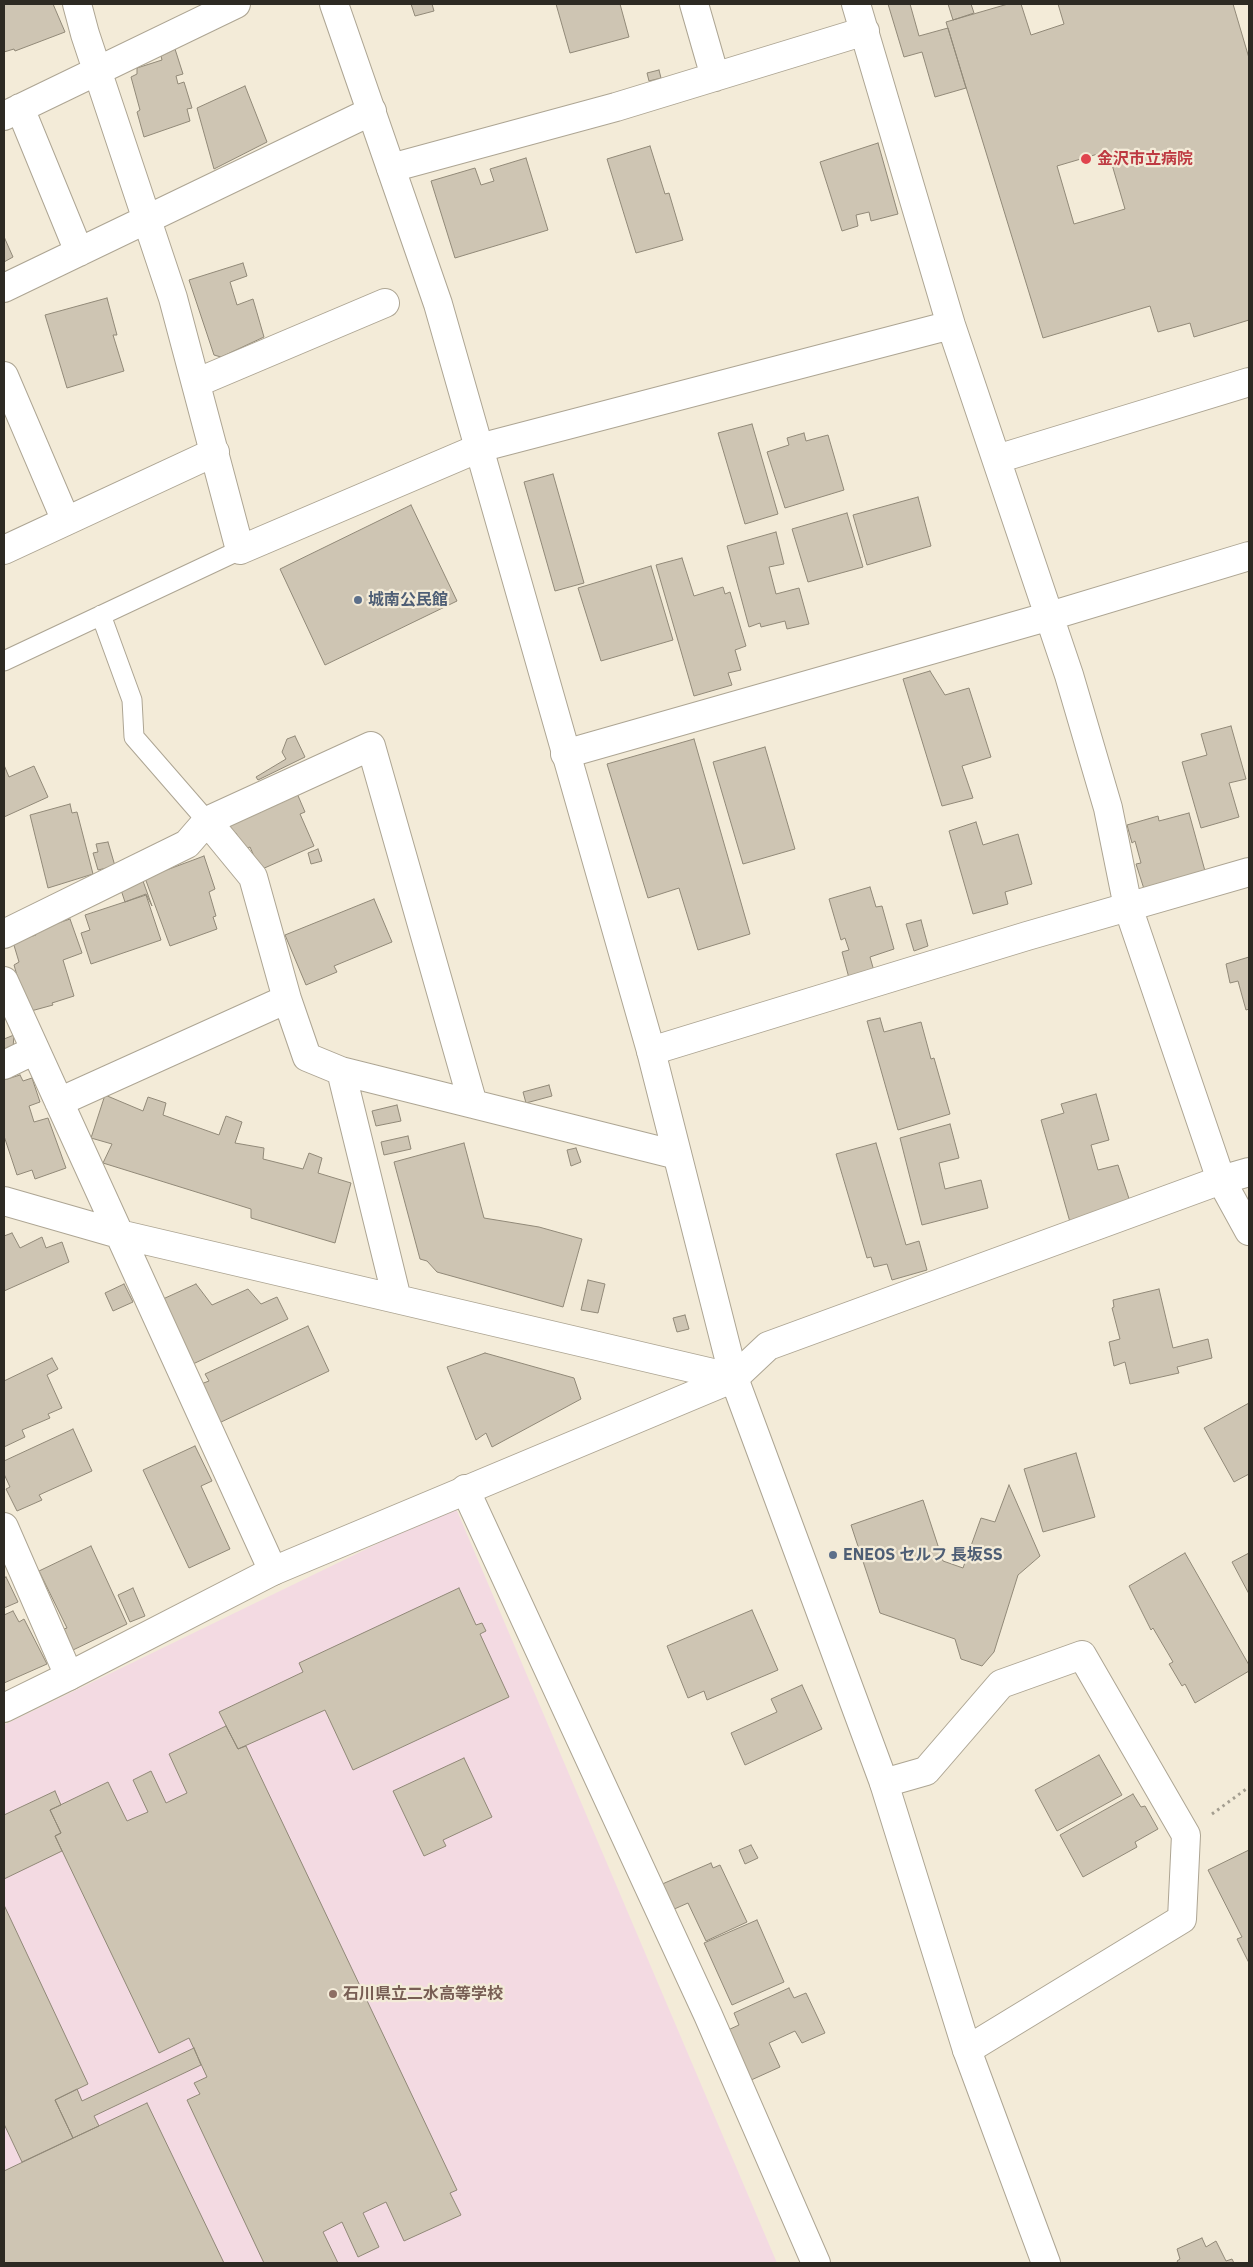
<!DOCTYPE html>
<html>
<head>
<meta charset="utf-8">
<style>
	body { margin:0 }
	#map { position:relative; width:1253px; height:2267px; overflow:hidden; background:#f3ebd8; font-family:"IBM Plex Sans",sans-serif }
	canvas { display:block }
	.frame { position:absolute; inset:0; border:5px solid #2d2a23; pointer-events:none }
</style>
</head>
<body>
<div id="map">
<canvas width="1253" height="2267"></canvas>
<div class="frame"></div>
</div>
<script>
const ctx = document.querySelector('canvas').getContext('2d');
ctx.lineJoin = 'round';
function fill(path, color) { ctx.fillStyle = color; ctx.fill(path, 'evenodd'); }
const shape = rows => new Path2D(rows.map(r => 'M' + r).join(''));
function trace(path, color, width, dash) { ctx.strokeStyle = color; ctx.lineWidth = width; ctx.lineCap = dash ? 'butt' : 'round'; ctx.setLineDash(dash || []); ctx.stroke(path); }
function write(font, color, halo, rows, align = 'center') {
  ctx.font = font + ' "IBM Plex Sans","Noto Sans JP",sans-serif'; ctx.lineWidth = 4.5; ctx.setLineDash([]); ctx.textBaseline = 'middle'; ctx.strokeStyle = halo; ctx.fillStyle = color; for (const [text, x, y, turn = 0] of rows) {
    ctx.save(); ctx.translate(x, y); ctx.rotate((+turn || 0) * Math.PI / 180); ctx.textAlign = isNaN(turn) ? turn : align; if (halo) ctx.strokeText(text, 0, 0); ctx.fillText(text, 0, 0); ctx.restore();
  }
}
fill(shape([
	[455,1506,777,2263,4,2263,4,1725]
]), '#f3dae2');
const building = shape([
	[4,4,53,4,65,32,15,51,14,49,4,52,4,4],
	[411,4,432,4,434,11,415,16,411,4],
	[556,4,620,4,629,37,570,53,556,4],
	[888,4,910,4,919,36,948,28,966,88,935,97,922,52,904,57,888,4],
	[948,4,971,4,974,13,953,20,948,4],
	[1008,4,1021,4,1031,35,1064,24,1058,4,1233,4,1249,58,1249,320,1194,337,1190,323,1158,332,1150,306,1043,338,946,22,1008,4],
	[175,49,183,74,176,76,178,84,184,82,192,108,187,109,190,121,144,137,137,112,140,110,131,77,137,74,137,68,162,60,161,56,175,49],
	[659,70,661,78,649,81,647,73,659,70],
	[245,86,267,142,214,169,197,108,245,86],
	[878,143,898,214,871,221,869,212,856,215,858,226,842,231,820,162,878,143],
	[650,146,665,194,669,193,683,240,636,253,607,159,650,146],
	[1108,151,1125,209,1074,224,1057,166,1108,151],
	[526,158,548,230,455,258,431,181,475,168,481,185,494,181,490,169,526,158],
	[5,239,13,257,4,262,4,240,5,239],
	[243,263,247,276,230,282,237,305,253,299,264,337,221,357,214,355,189,280,243,263],
	[107,298,117,335,113,335,124,371,67,388,45,315,107,298],
	[752,424,778,514,745,524,718,433,752,424],
	[804,433,806,441,828,435,844,490,785,508,767,452,789,445,787,438,804,433],
	[553,474,584,583,555,591,524,482,553,474],
	[918,497,931,546,867,565,853,515,918,497],
	[411,505,457,601,325,665,280,569,411,505],
	[847,513,863,567,808,582,792,529,847,513],
	[776,532,784,564,769,567,776,594,799,588,809,624,787,629,785,621,761,627,760,623,749,627,727,546,776,532],
	[682,558,694,596,723,587,725,594,730,592,746,646,735,650,741,670,728,673,732,685,694,696,656,565,682,558],
	[651,566,673,640,601,661,578,588,651,566],
	[930,671,945,695,969,688,991,757,962,766,973,798,942,806,903,679,930,671],
	[1231,726,1246,779,1229,783,1239,817,1201,828,1182,762,1207,755,1201,734,1231,726],
	[295,736,305,757,258,780,256,777,286,759,282,752,287,739,295,736],
	[694,739,750,934,698,950,679,888,648,898,607,764,694,739],
	[765,747,795,849,743,864,713,762,765,747],
	[4,765,9,777,34,766,48,797,4,817,4,765],
	[296,791,305,812,300,814,314,846,260,870,250,847,244,850,236,833,232,834,227,822,296,791],
	[70,804,72,813,77,812,93,874,48,888,30,815,70,804],
	[1189,813,1205,871,1144,889,1136,864,1141,863,1135,841,1132,843,1127,825,1158,816,1159,821,1189,813],
	[976,822,983,845,1018,834,1032,884,1005,892,1008,904,973,914,949,831,976,822],
	[108,842,115,866,98,870,93,853,98,852,96,844,108,842],
	[318,849,322,861,311,864,308,853,318,849],
	[204,856,215,889,209,892,216,916,213,917,217,929,170,946,145,878,204,856],
	[143,881,152,906,146,894,125,902,121,890,143,881],
	[870,887,876,907,882,906,894,949,870,957,874,971,849,978,842,952,849,950,845,938,841,940,829,899,870,887],
	[146,895,161,940,91,964,81,933,90,930,85,915,146,895],
	[374,899,392,942,334,966,337,972,306,985,285,935,374,899],
	[70,919,82,953,63,960,74,996,52,1003,53,1005,31,1011,24,1000,14,965,19,962,13,942,36,935,35,931,70,919],
	[921,920,928,946,914,951,906,924,921,920],
	[1249,957,1249,1009,1246,1010,1238,981,1230,983,1226,964,1249,957],
	[880,1018,884,1032,921,1022,931,1059,934,1058,950,1114,898,1130,867,1021,880,1018],
	[14,1035,13,1048,4,1053,4,1039,14,1035],
	[20,1075,23,1081,32,1078,40,1102,29,1106,34,1122,48,1118,66,1168,35,1179,32,1170,17,1175,4,1136,4,1080,20,1075],
	[549,1085,552,1096,526,1103,523,1092,549,1085],
	[1096,1094,1109,1140,1091,1145,1098,1170,1118,1165,1134,1214,1070,1222,1041,1120,1064,1113,1061,1104,1096,1094],
	[105,1095,143,1111,148,1097,166,1103,163,1115,219,1135,226,1116,242,1122,235,1143,264,1148,263,1159,303,1169,309,1153,322,1158,318,1173,351,1183,335,1243,251,1218,251,1209,103,1163,112,1144,91,1138,105,1095],
	[397,1105,401,1121,376,1126,372,1111,397,1105],
	[950,1124,959,1158,939,1163,945,1189,981,1180,988,1208,922,1225,900,1138,950,1124],
	[408,1136,411,1149,384,1155,381,1142,408,1136],
	[464,1143,484,1218,539,1227,582,1239,563,1307,437,1272,427,1261,420,1259,394,1162,464,1143],
	[876,1143,906,1245,919,1241,927,1270,892,1280,887,1264,874,1267,871,1257,867,1258,836,1154,876,1143],
	[576,1148,581,1162,571,1166,567,1150,576,1148],
	[12,1233,20,1248,42,1237,46,1248,62,1242,69,1262,4,1291,4,1236,12,1233],
	[588,1280,605,1284,598,1313,581,1310,588,1280],
	[124,1284,133,1302,113,1311,105,1293,124,1284],
	[196,1284,212,1305,248,1289,261,1304,277,1297,288,1319,193,1364,163,1299,196,1284],
	[1159,1289,1173,1348,1208,1339,1212,1358,1177,1367,1179,1373,1130,1384,1125,1362,1114,1366,1109,1342,1120,1339,1112,1308,1114,1307,1113,1300,1159,1289],
	[685,1315,689,1329,677,1332,673,1318,685,1315],
	[308,1326,329,1371,219,1423,201,1384,209,1381,205,1374,308,1326],
	[485,1353,574,1378,581,1399,492,1447,486,1433,476,1440,447,1367,485,1353],
	[52,1358,58,1369,47,1375,62,1408,48,1414,50,1418,22,1430,25,1437,4,1447,4,1381,52,1358],
	[1249,1403,1249,1474,1234,1482,1204,1428,1249,1403],
	[73,1429,92,1471,39,1495,42,1500,17,1511,6,1489,10,1487,4,1474,4,1461,73,1429],
	[195,1446,212,1481,201,1486,230,1549,189,1568,143,1470,195,1446],
	[1076,1453,1095,1517,1043,1532,1024,1469,1076,1453],
	[1009,1485,1040,1556,1018,1575,994,1652,982,1666,961,1659,955,1639,880,1613,851,1525,923,1500,943,1561,963,1568,981,1518,995,1522,1009,1485],
	[91,1546,127,1624,73,1650,64,1629,67,1628,39,1571,91,1546],
	[1185,1553,1249,1665,1249,1671,1195,1703,1185,1684,1182,1686,1169,1664,1173,1662,1153,1628,1151,1630,1129,1586,1185,1553],
	[1249,1553,1249,1594,1232,1562,1249,1553],
	[6,1577,18,1602,4,1608,4,1578,6,1577],
	[133,1588,145,1616,130,1622,118,1595,133,1588],
	[459,1588,476,1625,482,1623,486,1631,480,1634,509,1697,353,1770,325,1710,238,1749,219,1712,303,1672,299,1663,459,1588],
	[752,1610,778,1670,707,1700,704,1691,688,1698,667,1646,752,1610],
	[13,1611,19,1622,24,1619,47,1664,4,1683,4,1615,13,1611],
	[802,1685,822,1729,745,1765,731,1733,777,1712,771,1699,802,1685],
	[226,1726,238,1749,246,1746,457,2190,450,2193,461,2215,404,2241,386,2202,363,2213,379,2247,358,2257,342,2222,323,2232,338,2263,264,2263,187,2100,200,2094,194,2083,207,2077,189,2038,159,2053,55,1836,61,1833,50,1810,108,1782,127,1821,148,1812,133,1780,151,1771,166,1803,187,1793,169,1754,226,1726],
	[1099,1755,1122,1795,1057,1831,1035,1790,1099,1755],
	[464,1758,492,1817,443,1840,446,1846,424,1856,393,1791,464,1758],
	[55,1791,61,1805,50,1810,61,1833,55,1836,62,1851,4,1879,4,1815,55,1791],
	[1133,1794,1141,1807,1145,1806,1158,1829,1135,1842,1137,1847,1083,1877,1060,1835,1133,1794],
	[751,1845,758,1858,745,1864,739,1850,751,1845],
	[1249,1850,1249,1963,1237,1939,1242,1937,1208,1870,1249,1850],
	[711,1863,713,1868,720,1865,747,1922,706,1941,688,1903,672,1910,660,1885,711,1863],
	[4,1905,88,2084,55,2100,73,2138,22,2162,4,2124,4,1905],
	[757,1920,784,1982,732,2005,704,1943,757,1920],
	[789,1988,794,1998,806,1993,825,2033,802,2043,795,2031,769,2043,780,2067,749,2081,728,2030,739,2025,734,2013,789,1988],
	[194,2048,201,2065,94,2116,99,2126,73,2138,55,2100,77,2089,82,2101,194,2048],
	[147,2103,224,2263,4,2263,4,2171,147,2103],
	[1202,2238,1206,2247,1216,2241,1226,2261,1232,2259,1234,2263,1178,2263,1177,2261,1180,2259,1177,2249,1202,2238]
]);
fill(building, '#cec5b3');
trace(building, '#918978', 1);
const lane = shape([
	[101,615,132,700,134,737,207,821],
	[4,661,240,550]
]);
const street = shape([
	[77,4,85,34,173,298,240,550,479,448,951,325],
	[694,4,715,77],
	[856,4,951,325,1069,675,1108,808,1128,907,1221,1180,1249,1231],
	[20,108,79,252],
	[4,116,236,4],
	[391,168,616,107,865,31],
	[4,288,372,111],
	[4,376,66,521],
	[196,383,385,303],
	[997,459,1249,382],
	[4,550,215,452],
	[565,754,1050,616,1249,556],
	[207,821,253,877,287,999],
	[4,934,187,844,207,821,371,746,473,1104],
	[4,981,273,1571],
	[651,1051,1027,936,1249,872],
	[4,1065,35,1050],
	[59,1102,287,999,307,1057,341,1071],
	[4,1201,119,1234,734,1378,768,1346,1221,1180,1249,1172],
	[397,1299,341,1071,677,1155],
	[465,1489,708,2015,816,2263],
	[4,1527,69,1676],
	[884,1783,926,1771,1001,1684,1082,1655,1186,1835,1182,1919,967,2050]
]);
const secondary = shape([
	[334,4,438,304,651,1051,734,1378,884,1783,967,2050,1046,2263],
	[4,1708,69,1676,273,1571,734,1378]
]);
trace(lane, '#ada593', 21);
trace(street, '#ada593', 30);
trace(secondary, '#ada593', 30);
trace(shape([
	[1212,1814,1249,1787]
]), '#a39d8f', 3, [2.5, 4]);
trace(lane, '#fff', 19);
trace(street, '#fff', 28);
trace(secondary, '#fff', 28);
for (const [x, y, r, color] of [
	[1086,159,6,"#e0444e"],
	[358,600,5,"#5c6f8a"],
	[833,1555,5,"#5c6f8a"],
	[333,1994,5,"#8d6e63"]
]) { const dot = new Path2D(); dot.arc(x, y, r, 0, 2 * Math.PI); ctx.fillStyle = color; ctx.fill(dot); trace(dot, '#f3ebd8', 2); }
write('bold 16px', '#be3a42', '#f3ebd8', [
	["金沢市立病院",1097,159]
], 'left');
write('bold 16px', '#4e5e75', '#f3ebd8', [
	["城南公民館",368,600],
	["ENEOS セルフ 長坂SS",843,1555]
], 'left');
write('bold 16px', '#785e54', '#f3ebd8', [
	["石川県立二水高等学校",343,1994]
], 'left');
</script>
</body>
</html>
